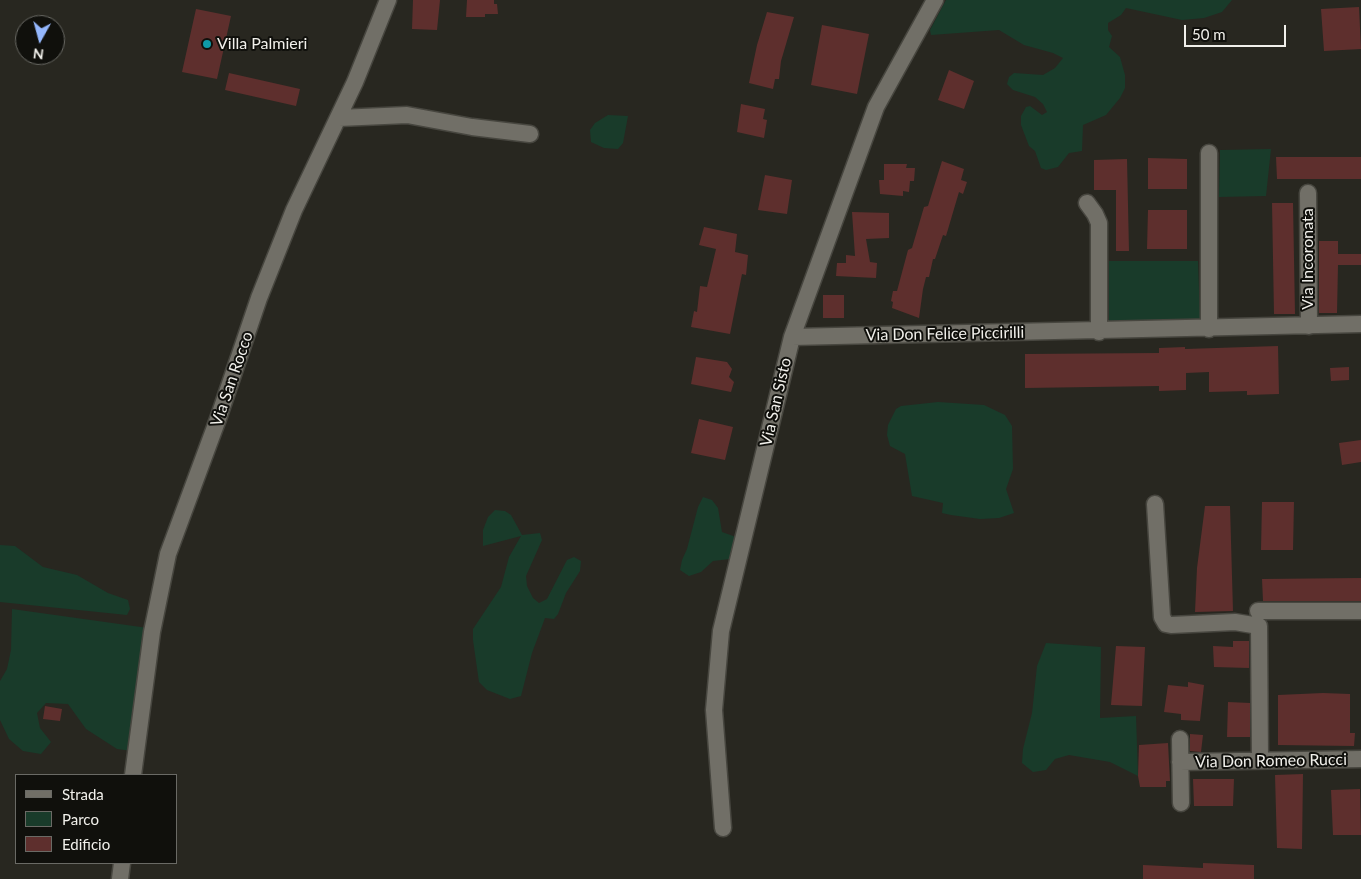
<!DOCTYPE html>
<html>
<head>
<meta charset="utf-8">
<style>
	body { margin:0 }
	#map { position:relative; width:1361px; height:879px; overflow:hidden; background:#282720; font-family:Lato,sans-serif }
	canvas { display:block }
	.legend { position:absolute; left:15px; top:774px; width:162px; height:90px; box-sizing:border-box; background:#10100c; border:1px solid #6a6a65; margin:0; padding:6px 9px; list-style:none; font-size:15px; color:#f1f0eb }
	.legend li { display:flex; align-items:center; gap:10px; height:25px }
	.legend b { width:25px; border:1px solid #6a6a65 }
	.north { position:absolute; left:15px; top:15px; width:50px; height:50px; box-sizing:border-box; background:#10100c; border:1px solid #6a6a65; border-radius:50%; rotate:187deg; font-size:14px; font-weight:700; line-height:20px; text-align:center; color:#f1f0eb }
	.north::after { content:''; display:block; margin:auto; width:18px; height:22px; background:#94b7fd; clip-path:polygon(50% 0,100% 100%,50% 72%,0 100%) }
	.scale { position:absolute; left:1184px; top:25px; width:102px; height:22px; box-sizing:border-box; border:2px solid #f1f0eb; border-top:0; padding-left:6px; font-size:15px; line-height:18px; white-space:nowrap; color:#f1f0eb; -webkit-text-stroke:4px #10100c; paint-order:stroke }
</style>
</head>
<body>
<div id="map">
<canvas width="1361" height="879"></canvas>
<ul class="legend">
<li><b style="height:6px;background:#716f67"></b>Strada</li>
<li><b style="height:14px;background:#193b2a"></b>Parco</li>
<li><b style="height:14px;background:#5e2f2d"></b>Edificio</li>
</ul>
<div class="north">N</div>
<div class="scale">50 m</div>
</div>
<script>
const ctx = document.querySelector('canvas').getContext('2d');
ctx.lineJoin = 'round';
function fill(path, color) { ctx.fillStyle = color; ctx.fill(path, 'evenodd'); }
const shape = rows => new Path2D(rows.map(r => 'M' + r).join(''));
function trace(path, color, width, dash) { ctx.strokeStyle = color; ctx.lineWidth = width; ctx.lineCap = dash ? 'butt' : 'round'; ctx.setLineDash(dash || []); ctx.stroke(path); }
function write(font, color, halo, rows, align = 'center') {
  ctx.font = font + ' Lato,sans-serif'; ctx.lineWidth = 4; ctx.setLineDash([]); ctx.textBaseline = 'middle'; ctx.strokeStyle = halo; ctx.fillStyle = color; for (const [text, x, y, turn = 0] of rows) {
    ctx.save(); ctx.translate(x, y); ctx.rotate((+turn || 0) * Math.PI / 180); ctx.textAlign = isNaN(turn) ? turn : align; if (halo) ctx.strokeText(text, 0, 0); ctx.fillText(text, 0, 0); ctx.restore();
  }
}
fill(shape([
	[946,0,1232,0,1222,12,1204,18,1182,20,1126,8,1121,15,1108,23,1108,30,1112,36,1109,47,1120,57,1125,75,1125,88,1120,98,1106,115,1083,125,1082,151,1069,153,1058,167,1046,170,1041,168,1035,151,1029,146,1021,125,1021,116,1026,107,1030,106,1042,115,1047,112,1043,104,1035,97,1013,90,1007,84,1009,77,1014,73,1043,75,1055,68,1063,58,1053,53,1024,45,999,30,931,35,930,30],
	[608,115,628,116,623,143,618,149,604,148,591,142,590,130,595,123],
	[1271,149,1266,196,1219,197,1220,150],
	[1109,261,1198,261,1200,320,1109,323],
	[938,402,984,405,1005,415,1012,426,1013,469,1006,489,1014,513,999,518,980,519,951,515,942,513,943,503,912,496,905,454,890,446,887,435,888,425,896,409,901,406],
	[703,497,712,500,718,508,722,532,736,537,730,559,713,561,701,572,689,576,680,570,682,560,687,549,698,507],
	[495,510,505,511,511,515,522,535,540,533,542,540,526,576,527,586,533,598,539,603,547,599,567,560,574,557,581,561,580,571,566,593,558,614,554,619,545,618,532,653,521,696,510,699,487,690,479,682,473,640,473,629,501,587,509,557,521,536,483,546,483,530,488,517],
	[0,545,15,546,43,567,77,575,108,593,128,600,130,609,127,615,0,602],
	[12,609,148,628,132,751,117,749,86,729,68,704,46,703,37,713,40,728,51,742,41,754,23,751,9,739,0,720,0,681,7,669,11,650],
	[1046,643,1101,647,1100,718,1136,716,1138,776,1110,762,1069,755,1055,759,1046,770,1033,772,1022,763,1023,749,1032,713,1037,666]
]), '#193b2a');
fill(shape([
	[413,0,440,0,437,30,412,29],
	[467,0,494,0,494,4,497,4,498,14,485,14,485,17,466,17],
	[1359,7,1361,49,1324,51,1321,9],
	[196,9,231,16,217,79,182,72],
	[767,12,794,17,781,61,779,79,775,79,773,89,749,83,757,45],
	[822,25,869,34,857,94,811,85],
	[949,70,974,81,964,109,938,100],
	[229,73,300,89,296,106,225,90],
	[741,104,765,109,763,119,767,120,764,138,737,132],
	[1276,157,1361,157,1361,179,1277,179],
	[1148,158,1187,159,1187,189,1148,189],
	[1127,159,1129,251,1116,251,1116,190,1094,190,1094,160],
	[942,161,964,169,961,180,967,182,963,194,959,192,946,236,943,235,935,259,933,259,929,277,926,277,923,289,919,318,892,308,893,302,891,301,893,291,897,291,908,250,912,248,924,207,928,206],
	[884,164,907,164,906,168,915,168,914,181,910,181,909,192,903,191,903,196,880,194,879,180,884,180],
	[765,175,792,180,787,214,758,210],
	[1272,203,1293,203,1295,314,1274,314],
	[1148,210,1187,210,1187,249,1147,249],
	[852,212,889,213,889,238,866,239,870,262,877,263,876,278,836,276,837,263,846,263,846,255,855,256],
	[704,227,737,234,735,252,748,255,746,275,742,274,730,334,691,327,694,311,697,312,700,286,707,287,716,249,699,245],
	[1319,241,1338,241,1338,254,1361,254,1361,265,1338,265,1337,313,1319,313],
	[823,295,844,295,844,318,823,318],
	[1278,346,1279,394,1247,395,1247,391,1209,392,1209,372,1186,373,1186,390,1159,391,1159,386,1025,388,1025,354,1159,353,1159,348,1185,347,1185,349],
	[696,357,727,362,732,369,729,377,734,382,731,392,691,384],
	[1349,367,1349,380,1331,381,1330,368],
	[699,419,733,427,725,460,691,453],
	[1361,440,1361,462,1342,465,1339,443],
	[1262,502,1294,502,1293,550,1261,550],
	[1205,506,1230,506,1233,611,1195,612,1197,568],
	[1361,578,1361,601,1263,601,1262,579],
	[1233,641,1249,641,1249,668,1214,667,1213,646,1233,647],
	[1116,646,1145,647,1142,706,1111,705],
	[1188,682,1204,685,1200,721,1181,720,1181,714,1164,712,1168,685,1188,687],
	[1323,693,1350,694,1350,733,1355,733,1354,746,1278,745,1278,695],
	[1228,702,1250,703,1250,737,1227,737],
	[45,706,62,709,60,721,43,719],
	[1190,734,1203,735,1201,752,1190,751],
	[1168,743,1170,781,1166,781,1166,787,1140,787,1138,776,1139,745],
	[1303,774,1302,849,1277,848,1275,775],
	[1193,779,1234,779,1233,806,1194,806],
	[1360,789,1361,835,1333,835,1331,790],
	[1203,863,1254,865,1254,879,1143,879,1143,865,1203,868]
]), '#5e2f2d');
const street = shape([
	[339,118,407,115,472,127,530,134],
	[1209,153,1209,329],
	[1308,193,1309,326],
	[1087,203,1095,214,1099,223,1099,332],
	[792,337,1361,324],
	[1155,504,1162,617,1166,624,1171,625,1235,622,1259,626,1260,760],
	[1258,611,1361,611],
	[1180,739,1181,803],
	[1180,762,1361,759],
	[133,775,152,632,168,554,218,419,259,298,294,210,355,82,388,0],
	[723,828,714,710,721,631,792,337,876,107,935,0],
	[120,879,122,863]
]);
trace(street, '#47463f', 19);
trace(street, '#716f67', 16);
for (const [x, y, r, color] of [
	[207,44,5,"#0f9aa8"]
]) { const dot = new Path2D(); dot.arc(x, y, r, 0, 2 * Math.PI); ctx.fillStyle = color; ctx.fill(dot); trace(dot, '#10100c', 2); }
write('16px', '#f1f0eb', '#10100c', [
	["Villa Palmieri",217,44]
], 'left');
write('16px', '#f1f0eb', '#10100c', [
	["Via Incoronata",1308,259,-90],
	["Via Don Felice Piccirilli",945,334,-1],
	["Via San Rocco",232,379,-71],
	["Via San Sisto",776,402,-77],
	["Via Don Romeo Rucci",1271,761,-1]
]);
</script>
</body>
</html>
